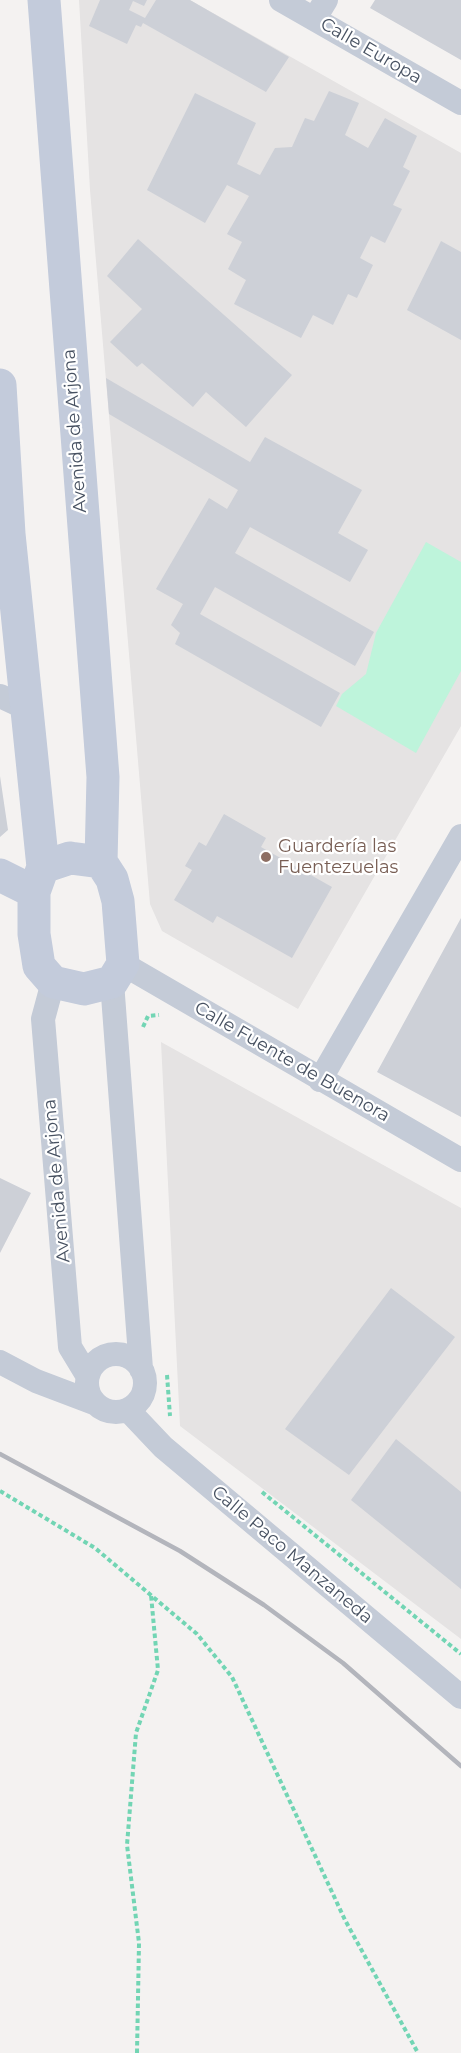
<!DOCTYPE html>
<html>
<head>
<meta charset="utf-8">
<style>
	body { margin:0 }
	canvas { display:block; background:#f4f2f1 }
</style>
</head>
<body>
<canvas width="461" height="2053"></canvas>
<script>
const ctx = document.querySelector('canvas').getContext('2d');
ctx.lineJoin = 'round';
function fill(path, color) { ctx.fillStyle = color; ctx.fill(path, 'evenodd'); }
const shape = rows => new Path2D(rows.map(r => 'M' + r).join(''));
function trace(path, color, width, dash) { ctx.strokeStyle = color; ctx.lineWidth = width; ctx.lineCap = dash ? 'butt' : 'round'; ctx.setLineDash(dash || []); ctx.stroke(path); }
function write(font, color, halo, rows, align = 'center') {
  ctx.font = font + ' Montserrat,sans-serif'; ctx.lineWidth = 4.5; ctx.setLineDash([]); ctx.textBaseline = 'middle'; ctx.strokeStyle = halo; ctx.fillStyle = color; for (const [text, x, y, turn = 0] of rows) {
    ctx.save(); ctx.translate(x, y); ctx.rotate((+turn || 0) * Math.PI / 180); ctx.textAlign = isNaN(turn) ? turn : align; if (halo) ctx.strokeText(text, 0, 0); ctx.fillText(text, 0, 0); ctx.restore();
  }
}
fill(shape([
	[79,0,190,0,461,153,461,726,298,1009,162,931,150,904,90,190],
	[161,1042,461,1208,461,1639,180,1426]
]), '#e5e3e3');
fill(shape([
	[426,542,461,562,461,671,416,753,336,706,342,694,366,674,376,633]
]), '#bef4db');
fill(shape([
	[100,0,147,0,144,6,133,1,129,10,145,18,156,0,190,0,289,57,266,92,143,23,141,27,136,25,127,44,89,26],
	[375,0,461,0,461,60,370,8],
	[329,91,359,103,345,135,368,148,385,118,417,136,403,167,410,171,393,205,402,209,385,243,371,236,360,258,373,265,357,298,348,294,333,325,313,315,301,338,234,304,246,280,228,269,242,242,227,234,249,196,227,185,205,223,147,190,195,93,256,123,237,164,260,175,275,148,292,147,305,118,314,121],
	[138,239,292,375,246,427,206,392,193,407,142,363,137,367,110,342,142,309,107,276],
	[441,241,461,252,461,340,407,310],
	[106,378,250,462,265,437,362,490,338,533,368,550,350,582,250,527,235,553,374,632,355,666,215,587,200,614,340,693,321,727,175,644,180,633,171,625,183,604,156,589,209,498,227,509,238,490,109,414],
	[0,776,8,830,0,837],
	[224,814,266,838,261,847,332,887,292,958,217,916,213,923,174,900,192,870,185,866,199,842,206,846],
	[461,918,461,1117,377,1072],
	[0,1178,31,1193,0,1253],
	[391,1288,455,1337,349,1475,285,1429],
	[396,1439,461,1492,461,1589,351,1500]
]), '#cdd0d7');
trace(shape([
	[143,1027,148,1016,159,1015],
	[167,1375,170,1416],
	[0,1491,95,1548,197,1634,232,1677,345,1920,418,2053],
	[262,1492,461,1654],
	[137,2053,139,1943,127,1845,136,1733,158,1670,151,1595]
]), '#72d5b4', 4, [4.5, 3]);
trace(shape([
	[281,0,461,103],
	[315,18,326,0],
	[0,696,28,709],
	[123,964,461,1160],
	[53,982,43,1019,70,1347,87,1375],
	[112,982,141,1369],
	[320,1080,461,836],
	'87 1383a29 29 0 1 1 58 0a29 29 0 1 1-58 0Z',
	[0,1362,36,1381,94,1403],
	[128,1410,163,1447,461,1697]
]), '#c4cbd7', 24);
trace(shape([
	[44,0,103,777,101,862],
	[0,385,9,534,43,867],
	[70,858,101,862,112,879,118,901,123,964,112,982,84,989,53,982,39,966,34,934,34,892,43,867,70,858],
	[0,875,34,892]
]), '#c3cbdb', 33);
trace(shape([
	[0,1454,180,1551,264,1605,343,1663,461,1766]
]), '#b3b5bc', 4.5);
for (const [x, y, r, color] of [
	[266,857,6,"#8d6e63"]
]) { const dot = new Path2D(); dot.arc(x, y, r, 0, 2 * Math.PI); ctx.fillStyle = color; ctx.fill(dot); trace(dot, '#fff', 2); }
write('18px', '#475161', '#fff', [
	["Calle Europa",371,51,30],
	["Avenida de Arjona",75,431,-94],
	["Calle Fuente de Buenora",292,1062,30],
	["Avenida de Arjona",57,1181,-95],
	["Calle Paco Manzaneda",292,1555,40]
]);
write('18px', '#785e54', '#fff', [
	["Guardería las",278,847],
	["Fuentezuelas",278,868]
], 'left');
</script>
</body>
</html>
